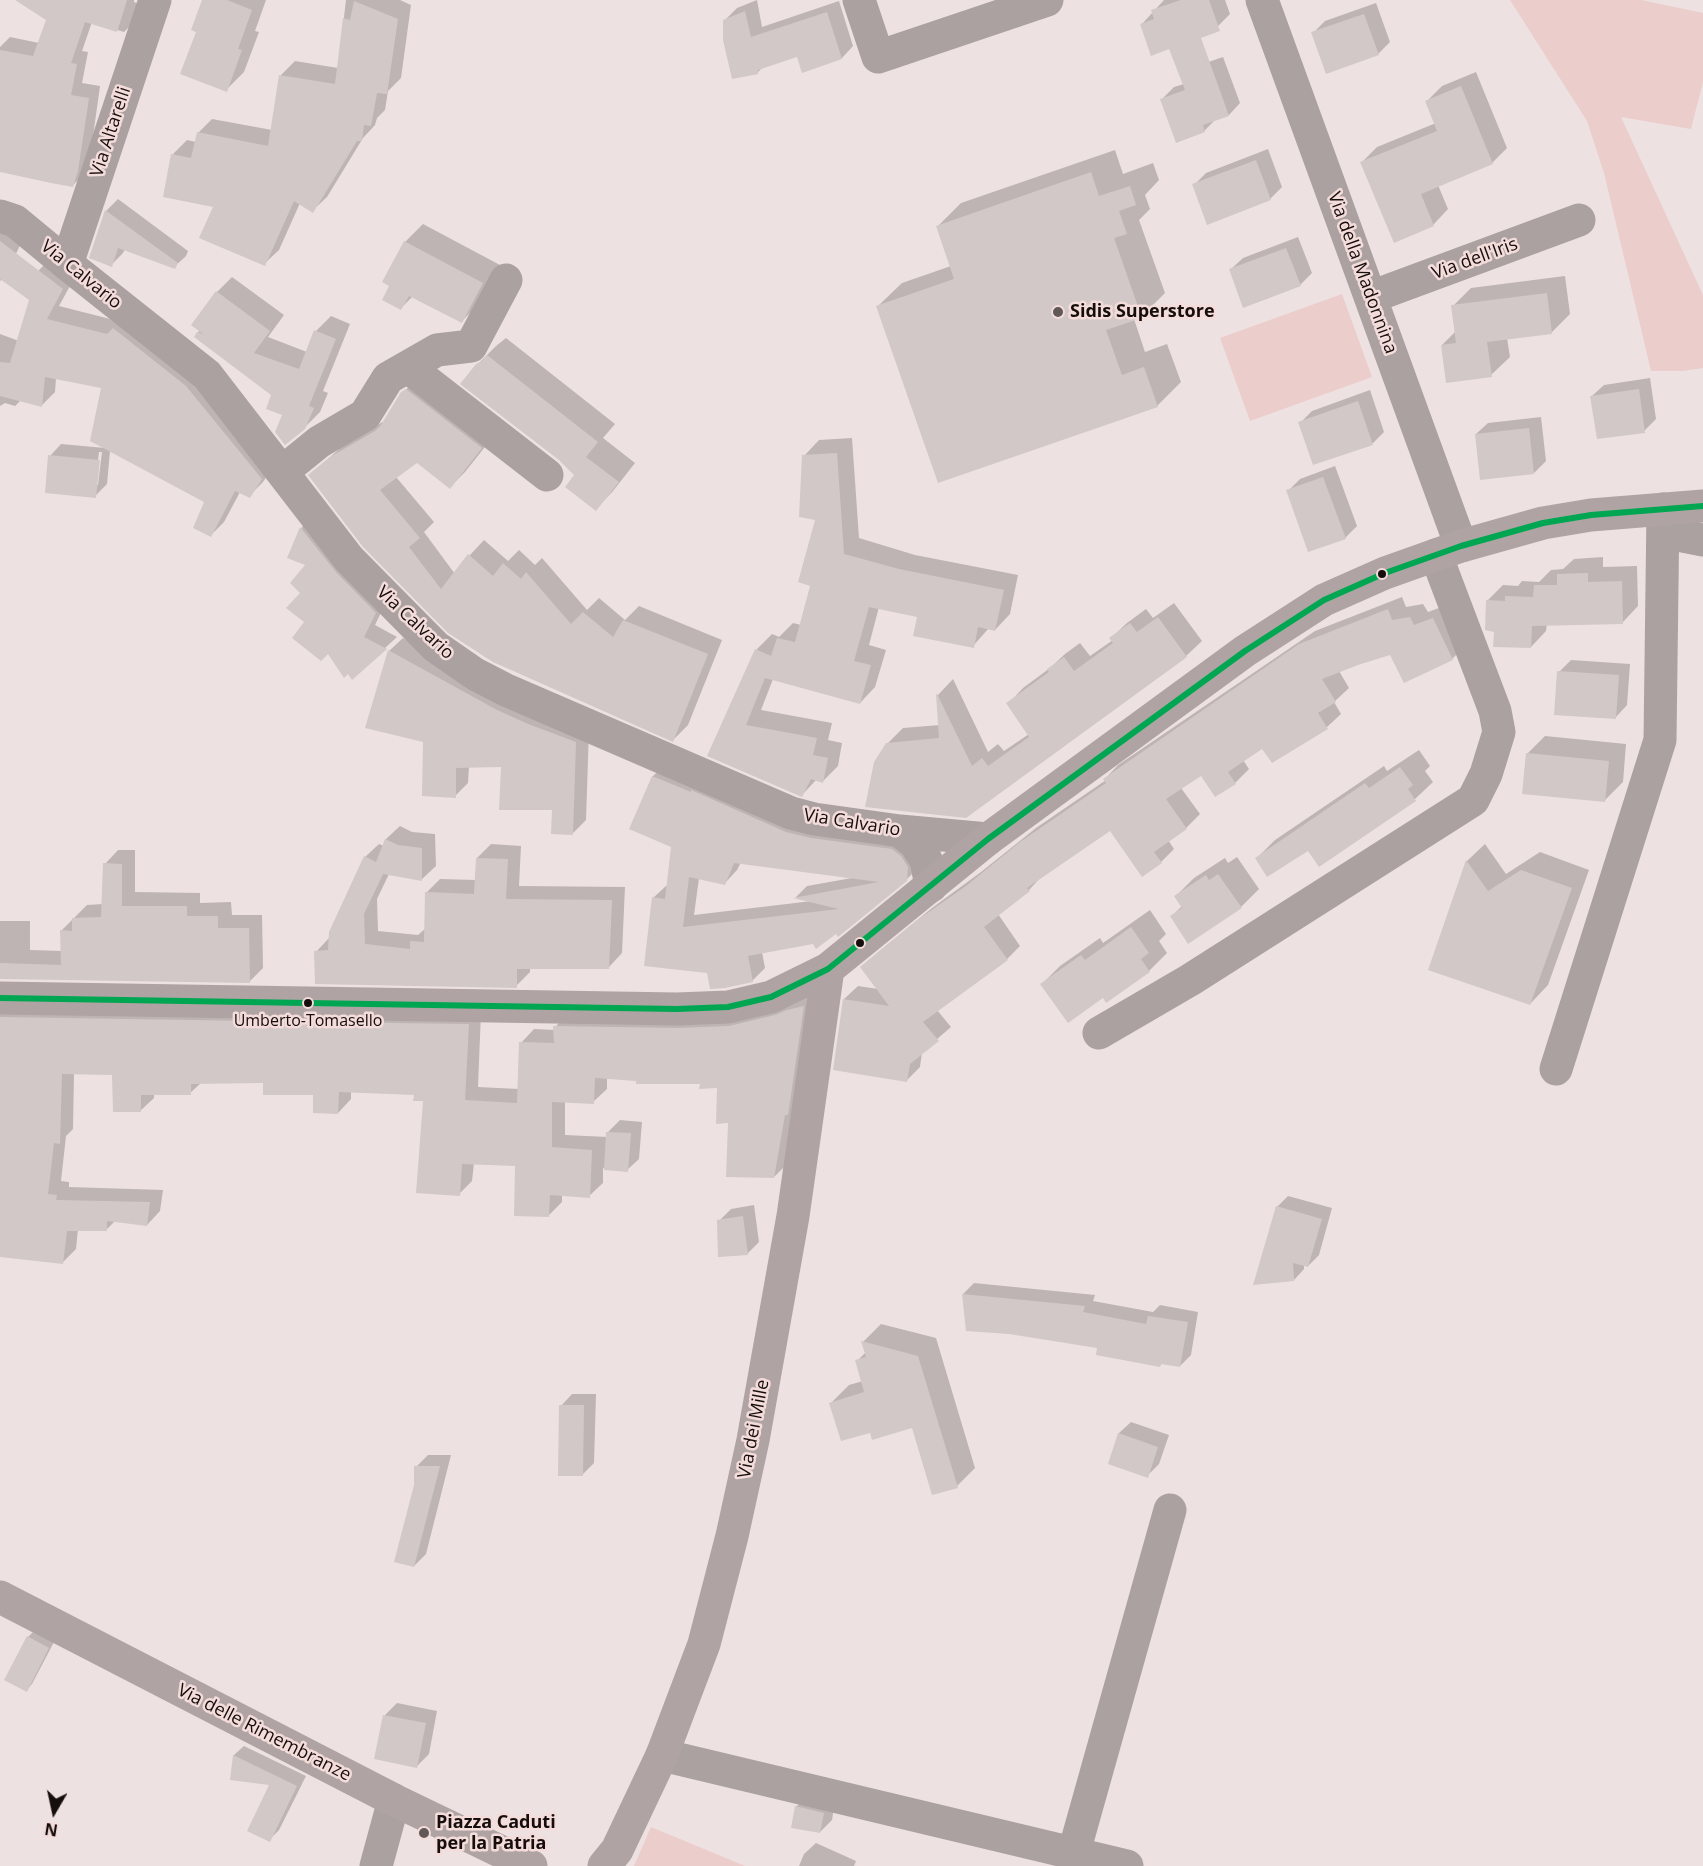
<!DOCTYPE html>
<html>
<head>
<meta charset="utf-8">
<style>
	body { margin:0 }
	#map { position:relative; width:1703px; height:1866px; overflow:hidden; background:#eee1e1; font-family:"Open Sans",sans-serif }
	canvas { display:block }
	.north { position:absolute; left:24px; top:1782px; width:60px; height:60px; -webkit-text-stroke:4px #f4dcdb; paint-order:stroke; rotate:189deg; font-size:16px; font-weight:700; line-height:24px; text-align:center; color:#150e0d }
	.north::after { content:''; display:block; margin:auto; width:21px; height:27px; background:#150e0d; clip-path:polygon(50% 0,100% 100%,50% 72%,0 100%) }
</style>
</head>
<body>
<div id="map">
<canvas width="1703" height="1866"></canvas>
<div class="north">N</div>
</div>
<script>
const ctx = document.querySelector('canvas').getContext('2d');
ctx.lineJoin = 'round';
function fill(path, color) { ctx.fillStyle = color; ctx.fill(path, 'evenodd'); }
const shape = rows => new Path2D(rows.map(r => 'M' + r).join(''));
function trace(path, color, width, dash) { ctx.strokeStyle = color; ctx.lineWidth = width; ctx.lineCap = dash ? 'butt' : 'round'; ctx.setLineDash(dash || []); ctx.stroke(path); }
function write(font, color, halo, rows, align = 'center') {
  ctx.font = font + ' "Open Sans",sans-serif'; ctx.lineWidth = 5; ctx.setLineDash([]); ctx.textBaseline = 'middle'; ctx.strokeStyle = halo; ctx.fillStyle = color; for (const [text, x, y, turn = 0] of rows) {
    ctx.save(); ctx.translate(x, y); ctx.rotate((+turn || 0) * Math.PI / 180); ctx.textAlign = isNaN(turn) ? turn : align; if (halo) ctx.strokeText(text, 0, 0); ctx.fillText(text, 0, 0); ctx.restore();
  }
}
fill(shape([
	[1510,0,1641,0,1703,13,1703,82,1691,129,1621,117,1703,295,1703,368,1683,371,1651,371,1604,173,1587,121],
	[1342,294,1372,377,1250,421,1220,338],
	[651,1827,745,1866,634,1866]
]), '#ebcdcb');
fill(shape([
	[18,0,134,0,134,2,141,5,136,20,124,32,92,22,82,51,88,52,82,83,100,86,90,158,85,173,73,185,0,170,0,47,10,37,39,43,48,20],
	[204,0,266,0,255,31,259,32,244,72,226,90,197,31],
	[346,0,400,0,411,5,401,78,388,91,385,110,377,118,375,125,363,138,327,197,312,211,300,203,279,250,264,264,173,154,187,140,196,142,198,133,212,119,272,130,281,75,295,61,338,68],
	[757,0,762,27,839,1,853,46,842,58,798,55,763,67,758,72,725,20,737,8],
	[1164,0,1225,0,1230,14,1218,26,1142,24],
	[1376,3,1390,42,1378,54,1313,33,1325,21],
	[1223,57,1240,103,1229,115,1216,119,1204,131,1162,99,1174,87,1184,84,1194,67],
	[1476,72,1507,148,1492,163,1438,185,1448,209,1433,225,1362,162,1377,147,1436,123,1427,101,1442,86],
	[1268,149,1282,187,1270,199,1194,185,1206,173],
	[1115,150,1123,174,1153,163,1159,180,1145,195,1150,209,1139,220,1165,293,1141,317,1134,319,1145,352,1167,344,1181,382,1157,406,878,306,902,283,951,266,937,227,961,203],
	[118,199,188,251,186,256,174,267,125,249,123,253,111,265,106,211],
	[0,224,24,237,5,277,0,281],
	[423,224,500,265,480,303,462,321,413,296,401,308,391,285,405,242],
	[1298,237,1312,273,1300,285,1231,269,1243,258],
	[52,257,76,275,59,306,122,322,128,316,275,464,263,482,249,496,240,492,224,522,211,535,206,501,110,451,107,484,95,496,50,456,61,444,105,448,103,387,56,378,55,392,41,406,21,400,15,406,5,403,0,406,0,334,19,341,39,270],
	[99,452,102,452,98,485,95,485],
	[1565,276,1570,314,1552,332,1507,338,1510,357,1491,375,1442,345,1456,331,1453,306,1471,288],
	[232,277,284,315,268,337,307,352,316,331,331,316,350,324,323,391,328,393,320,412,304,428,284,414,273,394,198,333,217,292],
	[506,338,615,424,603,438,635,463,613,491,596,509,576,475,477,365,496,346],
	[418,377,496,433,465,472,450,487,417,461,396,477,434,522,424,532,455,574,470,555,484,540,508,561,519,550,535,565,542,558,587,610,599,598,625,620,639,606,722,640,688,725,673,740,485,657,310,475,346,443,386,420,403,393],
	[1650,378,1656,419,1644,431,1592,396,1604,385],
	[1370,390,1384,432,1373,443,1314,463,1300,423,1312,411],
	[1541,417,1546,461,1534,473,1476,434,1488,423],
	[852,438,859,538,915,555,1018,575,1010,614,995,630,989,628,973,646,919,616,879,607,869,645,886,650,875,687,860,703,773,679,761,710,832,723,828,740,842,743,838,766,823,781,817,779,802,795,709,755,757,649,772,634,779,637,793,623,801,625,812,585,817,519,804,456,819,440],
	[1335,466,1357,526,1345,538,1288,491,1300,479],
	[313,516,387,600,375,625,397,637,352,678,306,621,302,592,308,564,289,557,302,527],
	[1603,557,1603,567,1637,566,1638,606,1623,622,1547,624,1546,631,1531,647,1496,630,1487,601,1503,585,1518,586,1522,581,1539,582,1551,570,1563,569,1574,559],
	[1402,597,1406,607,1423,604,1428,612,1447,605,1466,645,1452,659,1391,653,1339,671,1349,688,1334,702,1341,714,1327,727,1272,761,1263,747,1243,760,1249,769,1235,783,1216,795,1202,774,1181,788,1200,814,1186,828,1168,840,1174,849,1161,862,1110,829,1042,876,1029,890,998,914,1020,946,1007,959,937,1010,951,1027,922,1052,920,1067,906,1081,844,999,858,986,878,989,862,967,876,954,932,908,981,872,1036,828,1106,780,1105,779,1118,765,1315,631],
	[1174,603,1202,641,1186,656,965,817,887,744,903,728,940,725,938,695,953,679,988,752,998,744,1004,751,1029,734,1008,704,1023,688,1050,668,1065,654,1080,643,1090,656,1113,640,1111,638,1127,623,1146,609,1153,618],
	[403,638,511,697,589,729,586,820,572,834,553,809,502,766,469,766,468,783,455,796,424,741,389,651],
	[1571,660,1630,664,1627,705,1616,717,1559,672],
	[1545,736,1626,744,1623,782,1605,800,1527,754],
	[1419,750,1430,766,1425,771,1433,782,1415,799,1309,849,1257,858,1275,840,1384,766,1387,771],
	[666,764,905,837,919,867,906,880,836,932,813,942,762,952,765,968,752,981,709,972,653,898,666,886,668,886,673,846,631,828,653,776],
	[741,862,852,878,807,886,796,897,812,901,694,915,699,878,725,883,737,870],
	[400,826,412,832,435,834,436,866,422,879,389,874,377,899,378,931,418,935,426,928,426,893,440,879,476,880,477,858,491,844,521,846,519,886,625,887,622,953,609,967,530,967,530,972,516,986,316,952,329,938,365,857,379,844,384,846,386,839],
	[1485,844,1506,874,1540,852,1589,870,1548,985,1530,1004,1429,970,1467,861],
	[118,850,135,850,135,892,200,893,200,903,231,902,232,915,262,915,263,968,249,982,0,978,0,921,30,921,30,950,62,951,61,931,87,905,103,904,105,864],
	[1237,857,1259,889,1241,907,1189,942,1172,916,1182,906,1176,896,1194,878,1225,858,1228,863],
	[1150,910,1166,934,1159,941,1167,953,1149,971,1107,1001,1104,996,1042,984,1060,966,1100,938,1103,943],
	[816,994,787,1164,774,1177,730,1122,719,1087,701,1082,607,1077,607,1089,593,1102,565,1101,565,1135,608,1137,608,1132,620,1120,642,1122,639,1159,627,1170,603,1168,603,1183,589,1196,562,1195,562,1202,548,1216,517,1165,474,1163,472,1181,459,1194,424,1100,416,1093,351,1091,351,1099,338,1113,315,1093,264,1082,201,1083,190,1093,154,1093,154,1098,140,1111,114,1073,74,1073,73,1129,66,1136,61,1181,69,1182,69,1187,163,1190,160,1211,147,1225,115,1221,106,1230,78,1229,76,1249,63,1262,0,1256,0,1004,481,1012,478,1087,519,1089,521,1043,534,1029,555,1030,555,1027,568,1014],
	[1288,1196,1332,1208,1319,1255,1308,1266,1304,1265,1304,1269,1294,1280,1277,1207],
	[754,1205,759,1242,747,1254,719,1221,731,1209],
	[974,1283,1095,1295,1093,1301,1153,1312,1160,1305,1198,1312,1191,1355,1180,1366,1162,1363,1160,1366,1099,1347,1009,1332,967,1329,963,1294],
	[881,1324,936,1338,975,1468,957,1486,913,1426,871,1431,831,1403,849,1385,863,1381,857,1361,866,1352,863,1342],
	[572,1394,596,1394,594,1463,582,1475,561,1406],
	[1131,1422,1169,1435,1159,1464,1147,1476,1110,1463,1119,1433],
	[428,1455,451,1455,426,1554,414,1566,416,1467],
	[33,1632,54,1642,32,1684,27,1690,28,1637],
	[397,1703,437,1711,429,1754,417,1766,385,1715],
	[244,1746,306,1776,279,1830,269,1840,272,1784,231,1779,234,1755],
	[808,1795,835,1801,832,1820,820,1832,796,1807],
	[816,1843,856,1861,854,1866,799,1866,804,1854]
]), '#0003');
fill(shape([
	[15,0,127,0,117,32,85,22,71,63,77,64,71,95,89,98,78,171,73,187,51,183,0,172,0,50,33,56,46,20],
	[202,0,227,0,252,10,238,49,242,50,227,92,180,74,196,32,191,30],
	[1181,0,1209,0,1220,31,1201,38,1229,116,1203,125,1205,132,1176,143,1160,99,1185,90,1169,49,1151,56,1140,24,1154,19,1151,10],
	[354,1,398,19,387,94,377,93,371,126,364,125,362,141,357,141,313,213,294,201,265,266,199,238,213,207,163,197,171,154,191,158,197,132,268,146,279,75,335,84,343,18,350,20],
	[745,11,751,37,827,12,842,59,802,73,797,57,758,70,758,74,732,79,723,40,723,20],
	[1364,14,1379,55,1326,74,1311,32],
	[1461,86,1493,164,1421,194,1434,226,1394,243,1360,162,1437,131,1425,101],
	[1256,160,1271,200,1207,225,1192,184],
	[1091,172,1099,196,1130,186,1136,205,1119,211,1127,234,1114,238,1142,318,1106,330,1122,375,1144,367,1158,407,938,483,876,306,954,279,936,226],
	[105,210,178,263,175,269,118,248,112,267,89,258],
	[0,241,63,289,47,319,107,334,113,328,186,386,262,479,250,498,235,491,211,537,193,528,204,502,90,441,101,388,45,377,42,407,0,396,0,362,10,363,29,300,0,279],
	[404,241,483,283,462,323,409,296,401,310,382,300,389,286,382,282],
	[1286,248,1301,286,1243,308,1229,269],
	[216,291,270,331,254,353,299,369,314,330,336,339,309,406,314,408,305,429,285,445,275,432,282,415,266,409,271,395,194,337,197,332,203,334,191,325],
	[1547,293,1552,334,1487,342,1492,377,1446,383,1441,345,1456,343,1451,305],
	[487,355,598,442,586,457,619,482,596,511,565,487,574,475,559,460,460,384,476,364,482,361],
	[406,389,482,448,450,489,417,463,380,490,420,538,409,547,441,589,468,554,493,576,503,563,521,579,526,572,571,624,583,612,613,637,623,620,708,654,673,742,493,662,448,633,363,547,308,475,330,457,375,431,381,425,401,392],
	[1639,389,1645,433,1597,439,1590,396],
	[1358,401,1373,445,1313,465,1298,422],
	[1529,428,1534,474,1480,480,1475,434],
	[837,453,844,554,899,569,1004,590,995,631,978,627,974,648,913,636,917,617,869,607,854,661,871,665,860,704,765,678,746,725,817,738,813,755,828,758,823,783,811,779,802,797,707,756,755,649,771,656,777,638,795,642,810,586,798,582,815,520,799,517,802,455],
	[48,455,100,460,96,498,45,493],
	[1323,477,1346,539,1308,552,1286,490],
	[300,527,336,572,376,613,364,637,387,649,352,680,348,674,344,678,328,654,321,661,292,638,304,622,286,608,300,593,290,583,305,565,287,558],
	[1588,573,1588,582,1622,581,1623,624,1532,626,1531,648,1493,647,1494,632,1485,630,1486,600,1505,601,1505,596,1533,597,1534,585,1557,585,1557,574],
	[1388,609,1392,620,1410,617,1414,625,1433,618,1453,660,1404,683,1390,655,1358,665,1322,679,1336,702,1318,713,1328,729,1272,763,1262,749,1228,772,1236,784,1215,797,1201,776,1166,799,1187,829,1154,852,1162,863,1142,877,1110,831,1027,888,1030,891,984,927,1008,960,923,1022,939,1041,910,1064,907,1082,833,1070,843,999,889,1006,860,967,916,921,966,886,1020,842,1106,783,1103,779,1299,644],
	[1158,617,1187,657,966,818,865,807,874,762,886,743,939,738,936,694,937,694,972,766,982,758,988,766,1029,737,1006,703,1049,672,1047,669,1064,657,1074,671,1113,643,1109,638,1130,623,1137,632],
	[388,650,497,710,528,724,576,742,573,835,551,834,552,810,499,810,501,767,456,768,456,798,422,796,423,742,365,728],
	[1557,671,1619,675,1616,719,1554,715],
	[1526,753,1609,761,1605,802,1522,794],
	[1400,767,1413,785,1408,789,1416,801,1319,867,1308,851,1267,877,1255,858,1365,783,1369,788],
	[652,776,691,792,691,790,786,832,811,838,892,849,901,856,908,867,907,881,838,937,836,934,816,949,813,944,748,956,753,982,725,988,710,989,707,973,644,966,652,897,665,899,671,847,629,829],
	[734,863,879,882,793,898,839,909,683,927,689,877,725,885],
	[385,839,398,845,422,848,422,881,383,874,364,914,365,944,410,949,410,941,424,942,425,892,474,894,476,858,508,859,506,899,612,900,609,969,517,969,517,988,315,984,314,951,328,950,329,932,364,856,376,862],
	[1466,860,1488,891,1521,870,1572,888,1530,1005,1428,970],
	[103,863,122,864,122,906,187,906,187,916,218,916,218,928,249,928,250,983,0,979,0,963,61,965,60,930,72,931,72,918,101,917],
	[1218,874,1242,908,1188,944,1170,916,1182,908,1174,896,1206,875,1209,880],
	[1131,927,1149,953,1141,959,1150,972,1106,1003,1103,998,1068,1023,1040,984,1081,955,1085,960],
	[804,1006,788,1115,785,1115,774,1178,726,1177,728,1123,716,1124,717,1088,699,1089,700,1084,636,1084,636,1081,595,1078,594,1104,552,1102,552,1147,592,1150,590,1198,550,1195,549,1217,514,1216,515,1166,462,1164,460,1196,416,1193,423,1101,413,1101,414,1095,339,1092,338,1114,313,1113,313,1095,263,1095,263,1083,191,1084,191,1095,141,1095,141,1112,113,1112,112,1075,62,1074,60,1144,54,1143,48,1194,57,1195,56,1200,150,1202,147,1226,107,1221,107,1231,67,1231,63,1264,0,1257,0,1017,251,1021,251,1024,316,1025,316,1022,469,1024,465,1100,517,1103,519,1042,554,1043,553,1026,677,1028,729,1026,775,1015,787,1010],
	[606,1132,631,1133,628,1172,604,1170],
	[1276,1206,1322,1219,1308,1267,1293,1263,1294,1281,1253,1285],
	[743,1216,748,1255,718,1257,717,1220],
	[962,1294,1085,1306,1083,1312,1146,1324,1148,1316,1188,1322,1180,1367,1161,1364,1160,1367,1096,1355,1097,1348,1009,1334,966,1331],
	[861,1341,918,1356,958,1488,932,1495,912,1428,872,1440,870,1433,841,1441,829,1403,864,1392,855,1360,866,1357],
	[559,1405,584,1405,583,1476,558,1476],
	[1118,1433,1158,1447,1148,1478,1108,1464],
	[414,1466,440,1466,414,1567,394,1562,414,1485],
	[27,1636,49,1648,27,1692,4,1680],
	[383,1715,426,1723,417,1768,374,1759],
	[233,1755,297,1786,270,1842,247,1831,269,1785,230,1780],
	[795,1806,824,1813,820,1833,791,1828]
]), '#d2c8c8');
trace(shape([
	[859,0,878,57,1047,0],
	[1262,0,1461,546],
	[0,216,15,221,67,264,207,375,349,559,436,647,475,674,506,690,791,813,814,819,900,831,988,839],
	[67,264,155,0],
	[1371,297,1579,220],
	[408,367,547,475],
	[282,472,319,442,365,415,388,378,437,350,471,346,506,280],
	[1663,532,1703,540],
	[900,831,915,843,926,860,931,886],
	[1099,1033,1190,980,1473,800,1486,774,1499,732,1495,711,1436,555],
	[1556,1069,1660,740,1663,509],
	[662,1755,1127,1866],
	[1074,1852,1170,1510],
	[376,1866,394,1800]
]), '#aba1a1', 33);
trace(shape([
	[0,998,677,1009,728,1007,771,997,828,969,988,839,1245,651,1324,600,1385,573,1461,546,1543,523,1591,515,1703,506],
	[0,1597,394,1800,531,1866],
	[604,1866,617,1850,662,1755,704,1644,732,1536,753,1440,793,1216,828,969]
]), '#afa4a3', 33);
trace(shape([
	[0,998,677,1009,728,1007,771,997,828,969,988,839,1245,651,1324,600,1385,573,1461,546,1543,523,1591,515,1703,506]
]), '#00a651', 6);
for (const [x, y, r, color] of [
	[1058,312,6,"#615857"],
	[1382,574,5,"#150e0d"],
	[860,943,5,"#150e0d"],
	[308,1003,5,"#150e0d"],
	[424,1833,6,"#615857"]
]) { const dot = new Path2D(); dot.arc(x, y, r, 0, 2 * Math.PI); ctx.fillStyle = color; ctx.fill(dot); trace(dot, '#f4dcdb', 2); }
write('16px', '#150e0d', '#f4dcdb', [
	["Umberto-Tomasello",308,1021]
]);
write('18px', '#150e0d', '#f4dcdb', [
	["Via Altarelli",111,132,-72],
	["Via dell'Iris",1475,259,-20],
	["Via della Madonnina",1362,273,70],
	["Via Calvario",81,275,39],
	["Via Calvario",415,623,43],
	["Via Calvario",852,823,9],
	["Via dei Mille",754,1429,-79],
	["Via delle Rimembranze",264,1733,27]
]);
write('bold 18px', '#150e0d', '#f4dcdb', [
	["Sidis Superstore",1070,312],
	["Piazza Caduti",436,1823],
	["per la Patria",436,1844]
], 'left');
</script>
</body>
</html>
